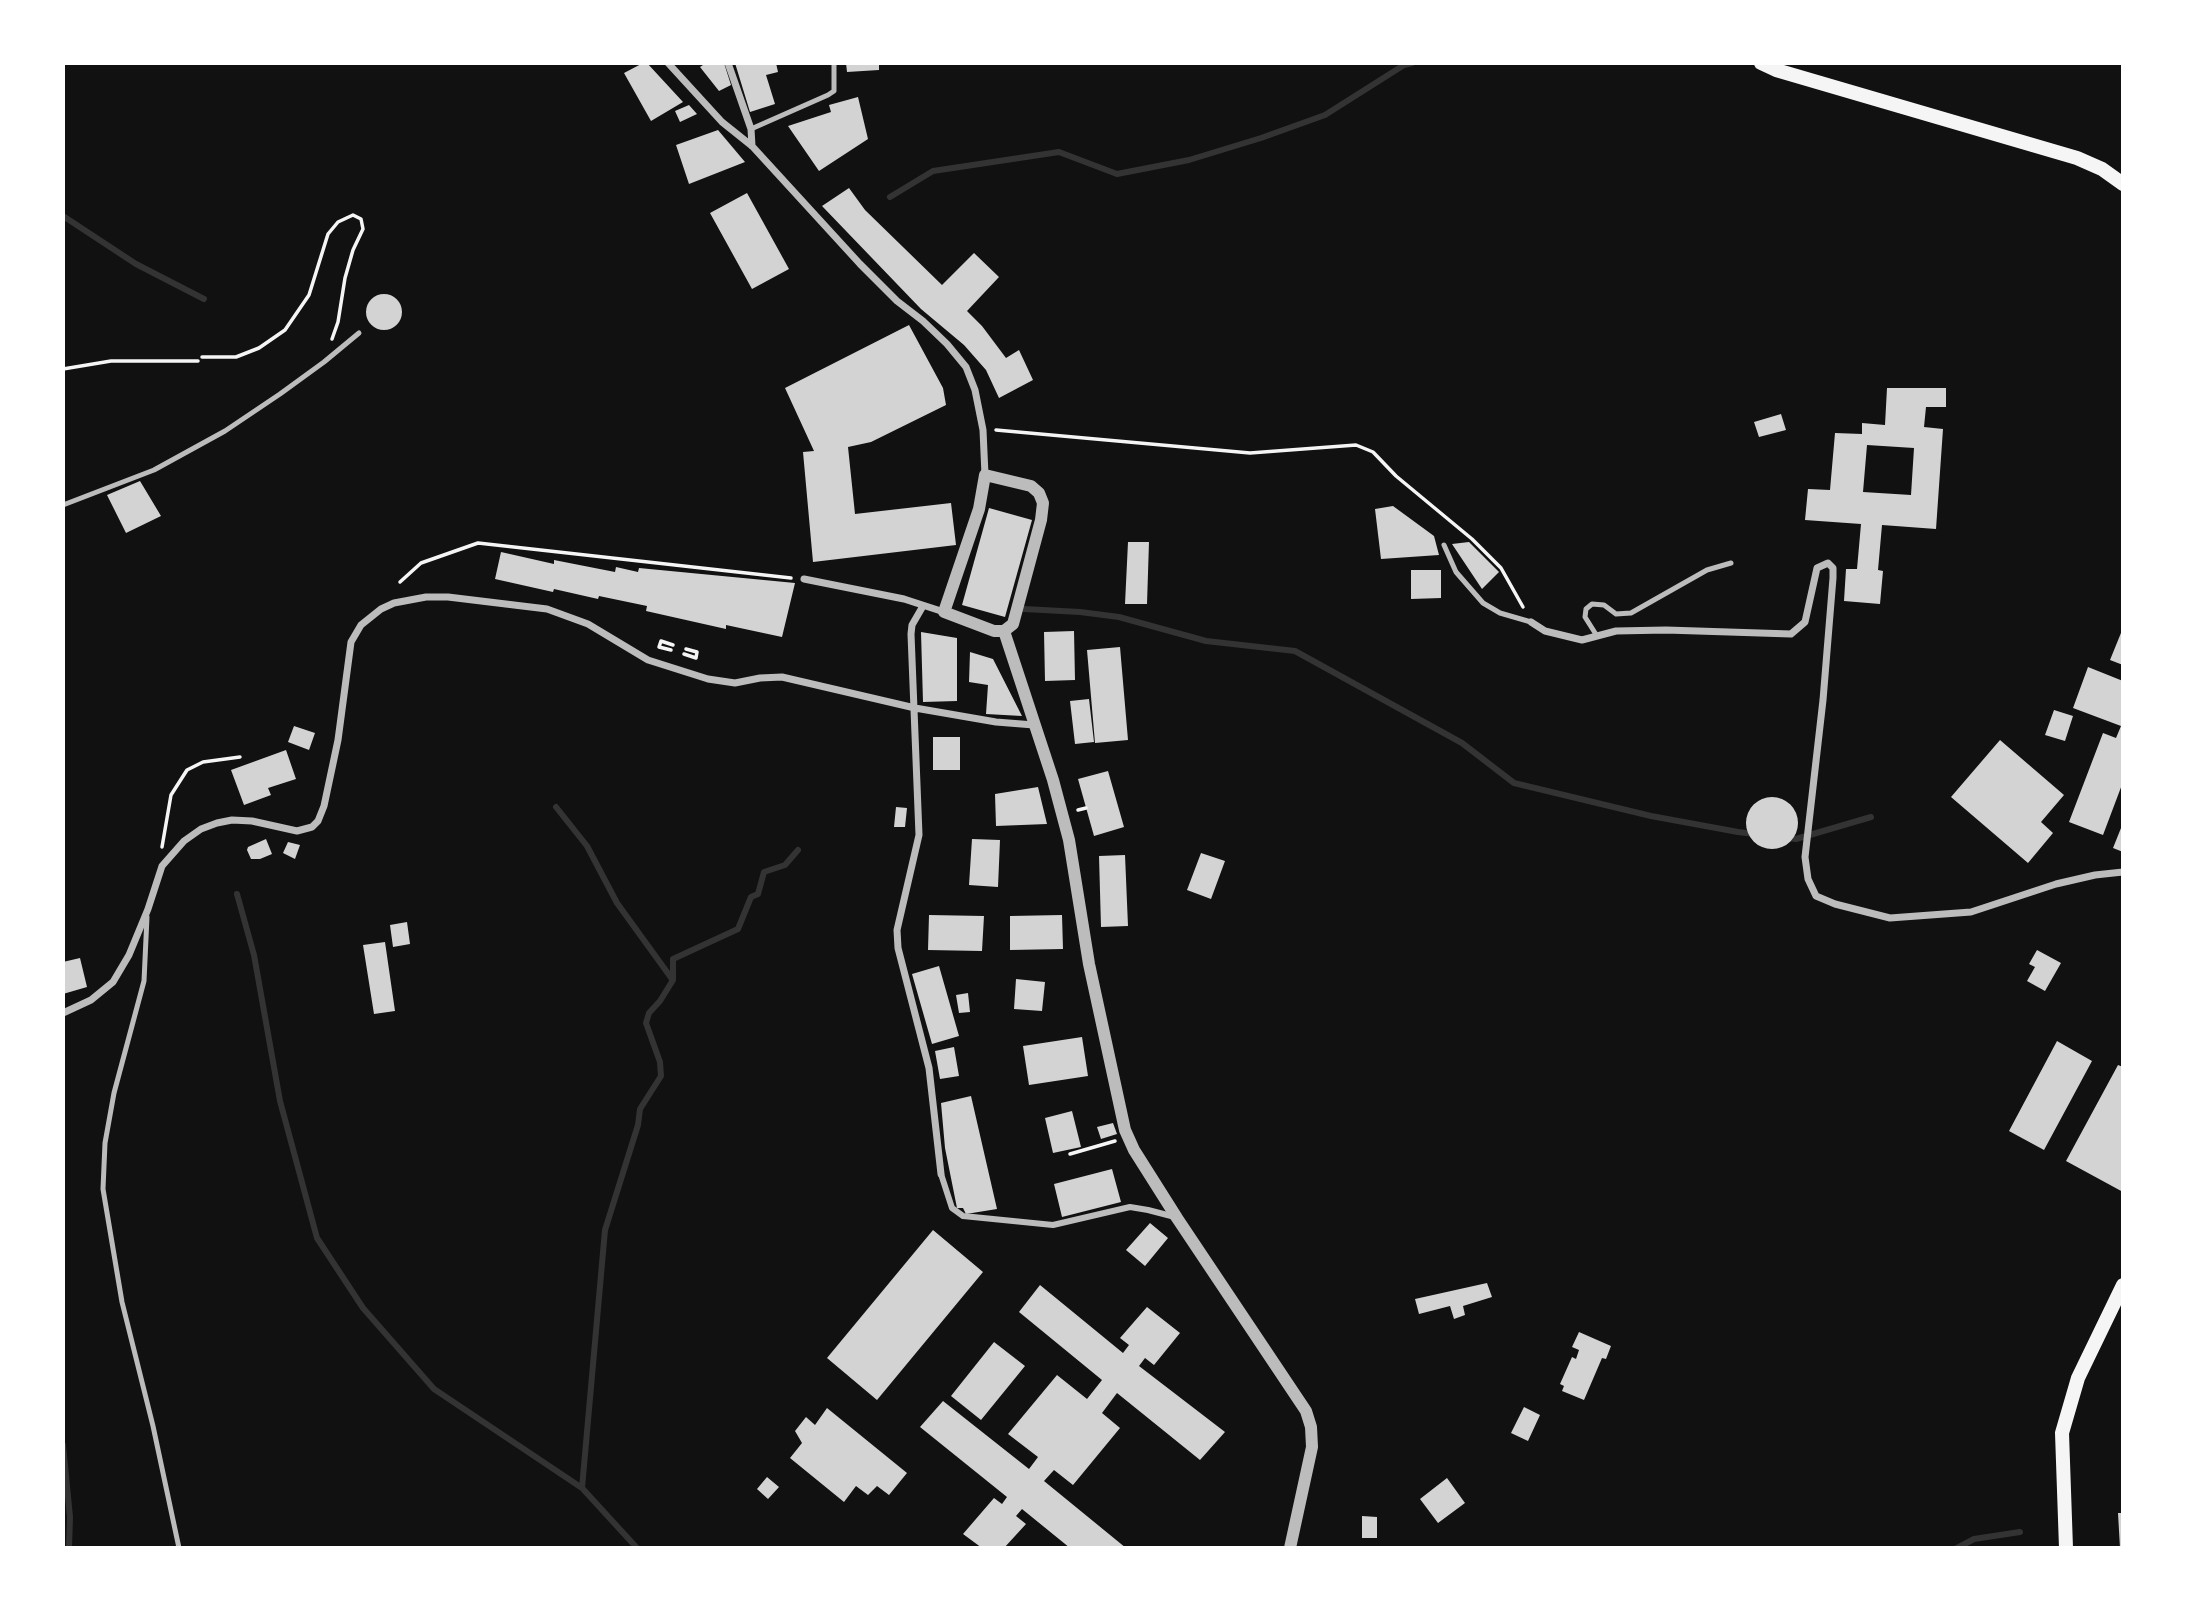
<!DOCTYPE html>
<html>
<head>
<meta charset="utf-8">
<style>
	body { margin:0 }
	#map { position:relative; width:2186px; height:1611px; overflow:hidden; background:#111; font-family:Manrope,sans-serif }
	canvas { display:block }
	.frame { position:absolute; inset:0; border:65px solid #fff; pointer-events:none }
</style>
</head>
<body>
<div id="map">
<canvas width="2186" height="1611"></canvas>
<div class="frame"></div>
</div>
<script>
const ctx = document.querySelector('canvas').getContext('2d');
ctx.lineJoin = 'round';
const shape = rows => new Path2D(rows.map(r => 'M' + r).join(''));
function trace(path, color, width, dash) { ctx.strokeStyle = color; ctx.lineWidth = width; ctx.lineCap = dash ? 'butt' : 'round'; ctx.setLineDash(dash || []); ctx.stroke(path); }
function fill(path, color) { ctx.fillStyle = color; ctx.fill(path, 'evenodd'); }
trace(shape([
	[890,197,933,171,1059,152,1117,174,1189,160,1261,138,1325,115,1404,65,1412,63],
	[63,216,136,264,204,299],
	[1024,609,1080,612,1119,617,1206,641,1295,651,1462,743,1514,783,1651,816,1738,832,1796,839,1871,817],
	[556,807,587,846,617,903,672,979],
	[237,894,254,955,280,1101,317,1238,363,1308,434,1389,582,1488,637,1548],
	[63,1445,70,1517,69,1548],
	[582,1488,605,1230,638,1125,640,1109,661,1076,660,1062,646,1023,649,1013,660,1001,673,980,673,959,738,929,751,897,758,894,764,872,785,865,798,850],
	[1957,1548,1974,1539,2020,1532]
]), '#333', 6);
fill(shape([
	[643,63,647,63,683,102,651,121,624,73],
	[706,63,724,63,731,85,719,91,700,67],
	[735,63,776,63,778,72,766,75,775,104,750,112],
	[846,63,879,63,879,70,847,72],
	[858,97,868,139,819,171,788,126,831,112,829,105],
	[689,105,697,114,680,122,675,111],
	[718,130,745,162,689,184,676,145],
	[849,188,865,210,942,285,974,253,999,277,967,311,982,326,1006,358,1019,350,1033,380,999,398,986,370,964,345,921,309,822,206],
	[747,193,789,269,752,289,710,213],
	'366 312a18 18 0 1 1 36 0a18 18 0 1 1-36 0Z',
	[909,325,943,388,946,405,871,442,848,447,855,514,951,503,956,545,813,562,803,452,814,451,785,388],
	[1887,388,1946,388,1946,407,1926,407,1924,427,1943,429,1936,529,1882,525,1878,570,1883,571,1880,604,1844,601,1846,569,1857,569,1861,524,1805,520,1808,489,1830,490,1835,433,1862,434,1862,423,1885,425],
	[1867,445,1914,448,1911,495,1863,492],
	[1781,414,1786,430,1759,437,1754,422],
	[140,481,161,516,126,533,107,495],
	[1393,506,1434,536,1439,555,1381,559,1375,509],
	[989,508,1032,520,1005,617,962,605],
	[1128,542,1149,542,1147,604,1125,604],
	[1469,542,1499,572,1482,589,1452,544],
	[501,552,554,564,554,560,615,572,616,567,638,572,639,568,795,583,782,637,726,625,726,629,646,611,647,606,599,596,598,599,554,589,553,592,495,579],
	[1411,570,1441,570,1441,598,1411,599],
	[2123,628,2123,665,2110,660],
	[1074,631,1075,680,1045,681,1044,632],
	[921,632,957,638,957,701,923,702],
	[1120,647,1128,740,1095,743,1087,650],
	[970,652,993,659,1022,716,986,714,988,685,969,682],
	[2088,667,2123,681,2123,782,2103,835,2069,822,2103,733,2116,738,2121,726,2073,708],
	[1089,699,1094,742,1075,744,1070,701],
	[2054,710,2073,716,2065,741,2045,735],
	[294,726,315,733,309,750,288,742],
	[933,737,960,737,960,770,933,770],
	[2000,740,2064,795,2041,822,2053,833,2028,863,1951,797],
	[286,750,296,779,268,788,271,795,244,805,231,770],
	[1108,771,1124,827,1094,836,1078,779],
	[1038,787,1047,824,996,826,995,794],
	'1746 823a26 26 0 1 1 52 0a26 26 0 1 1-52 0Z',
	[896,807,907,808,905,827,894,827],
	[2123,823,2123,852,2113,848],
	[266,839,272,854,260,859,251,859,247,850,248,847],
	[972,839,1000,840,998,887,969,885],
	[288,842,300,845,295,859,283,853],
	[1201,853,1225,861,1211,899,1187,890],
	[1125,855,1128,926,1101,927,1099,856],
	[929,915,984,916,982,951,928,950],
	[1062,915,1063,949,1010,950,1010,916],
	[407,922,410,944,393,947,390,925],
	[385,942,395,1011,374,1014,363,945],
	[2037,950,2061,963,2045,991,2027,981,2035,967,2029,964],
	[80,958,87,987,63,994,63,962],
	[939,966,959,1036,932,1044,912,974],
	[1016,979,1045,982,1042,1011,1014,1009],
	[968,993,970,1012,959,1013,956,995],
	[1082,1037,1088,1076,1029,1085,1023,1046],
	[2057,1041,2092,1061,2044,1150,2009,1131],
	[954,1047,959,1076,940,1079,935,1051],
	[2118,1065,2123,1067,2123,1192,2066,1161],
	[971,1096,997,1209,966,1214,963,1208,957,1208,945,1148,941,1103],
	[1072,1111,1081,1147,1053,1153,1045,1118],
	[1113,1123,1117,1134,1101,1139,1097,1127],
	[1112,1169,1121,1202,1062,1217,1054,1184],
	[1150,1223,1168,1238,1145,1266,1126,1250],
	[933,1230,983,1272,877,1400,827,1358],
	[1487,1283,1492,1297,1463,1306,1465,1315,1454,1319,1450,1306,1419,1314,1415,1299],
	[1040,1285,1123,1353,1129,1345,1120,1338,1147,1307,1180,1333,1154,1365,1145,1358,1139,1366,1225,1432,1200,1460,1117,1393,1102,1413,1120,1428,1073,1485,1054,1470,1044,1481,1126,1548,1070,1548,1022,1509,1016,1516,1026,1524,1004,1548,982,1548,963,1534,994,1498,1002,1504,1007,1497,920,1427,943,1401,1029,1469,1038,1457,1008,1434,1057,1375,1087,1399,1102,1380,1019,1312],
	[1579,1332,1611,1346,1606,1359,1602,1358,1584,1400,1562,1391,1564,1386,1560,1384,1572,1357,1576,1359,1579,1350,1572,1347],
	[994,1342,1025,1366,981,1420,951,1396],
	[1524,1407,1540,1415,1528,1441,1511,1433],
	[827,1408,907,1473,889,1495,877,1486,868,1495,856,1486,844,1502,790,1458,802,1443,795,1431,806,1417,815,1425],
	[767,1477,779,1487,768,1499,757,1489],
	[1447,1478,1465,1503,1438,1523,1420,1499],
	[2118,1513,2123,1513,2123,1548,2120,1548],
	[1362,1516,1377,1517,1377,1538,1362,1538]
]), '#d3d3d3');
trace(shape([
	[202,357,236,357,259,348,285,330,309,295,328,234,338,222,353,215,361,219,363,229,353,250,345,278,338,322,332,339],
	[63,369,111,361,198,361],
	[996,430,1250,453,1356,445,1373,452,1396,476,1472,539,1501,568,1523,607],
	[400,582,421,563,478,543,791,578],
	[671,650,659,647,661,641,673,645],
	[684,654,696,658,697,652,686,649],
	[1078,810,1086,808],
	[162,847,171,795,187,770,203,762,240,757],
	[1070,1154,1115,1141]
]), '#f5f5f5', 3.5);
trace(shape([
	[751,129,828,95,834,91,834,63],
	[63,505,154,470,225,431,280,394,324,362,359,333],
	[1444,545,1456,572,1483,603,1500,613,1531,622],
	[1597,636,1585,617,1586,609,1592,604,1604,605,1616,614,1631,613,1707,570,1731,563],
	[147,917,144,981,114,1093,105,1143,103,1189,122,1302,153,1426,179,1548]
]), '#bcbcbc', 5);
trace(shape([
	[941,1174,952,1208,963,1216,1053,1225,1130,1207,1148,1210,1175,1217]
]), '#bcbcbc', 6);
trace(shape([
	[668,63,722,122,752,146,860,264,897,301,923,321,947,344,966,367,975,390,983,430,985,475],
	[728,63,751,129,752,146],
	[804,579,904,599,944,612],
	[923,606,912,625,911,634,919,835,897,930,898,948,929,1068,941,1174],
	[1531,622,1545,631,1582,640,1616,631,1666,630,1791,634,1805,622,1817,568,1828,563,1833,568,1833,578,1823,700,1805,857,1808,879,1816,896,1835,904,1890,918,1971,912,2056,884,2095,875,2123,872],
	[63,1013,91,1000,113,982,129,955,148,909,162,866,184,841,201,829,217,823,232,820,252,821,297,831,312,827,318,821,324,806,338,740,351,642,361,625,381,609,394,603,426,597,448,597,547,609,588,624,648,660,708,679,735,683,760,678,782,677,915,708,996,722,1034,725]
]), '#bcbcbc', 7);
trace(shape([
	[985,475,1031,486,1039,493,1043,503,1041,520,1013,624,1004,631,994,631,944,612,979,509,985,475],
	[1004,631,1053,780,1069,840,1089,964,1125,1130,1134,1150,1177,1218,1306,1411,1311,1427,1312,1447,1290,1548]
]), '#bcbcbc', 12);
trace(shape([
	[1761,63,1776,70,2077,158,2102,169,2123,184],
	[2066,1548,2062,1433,2078,1378,2123,1285]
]), '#f5f5f5', 14);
</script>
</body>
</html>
